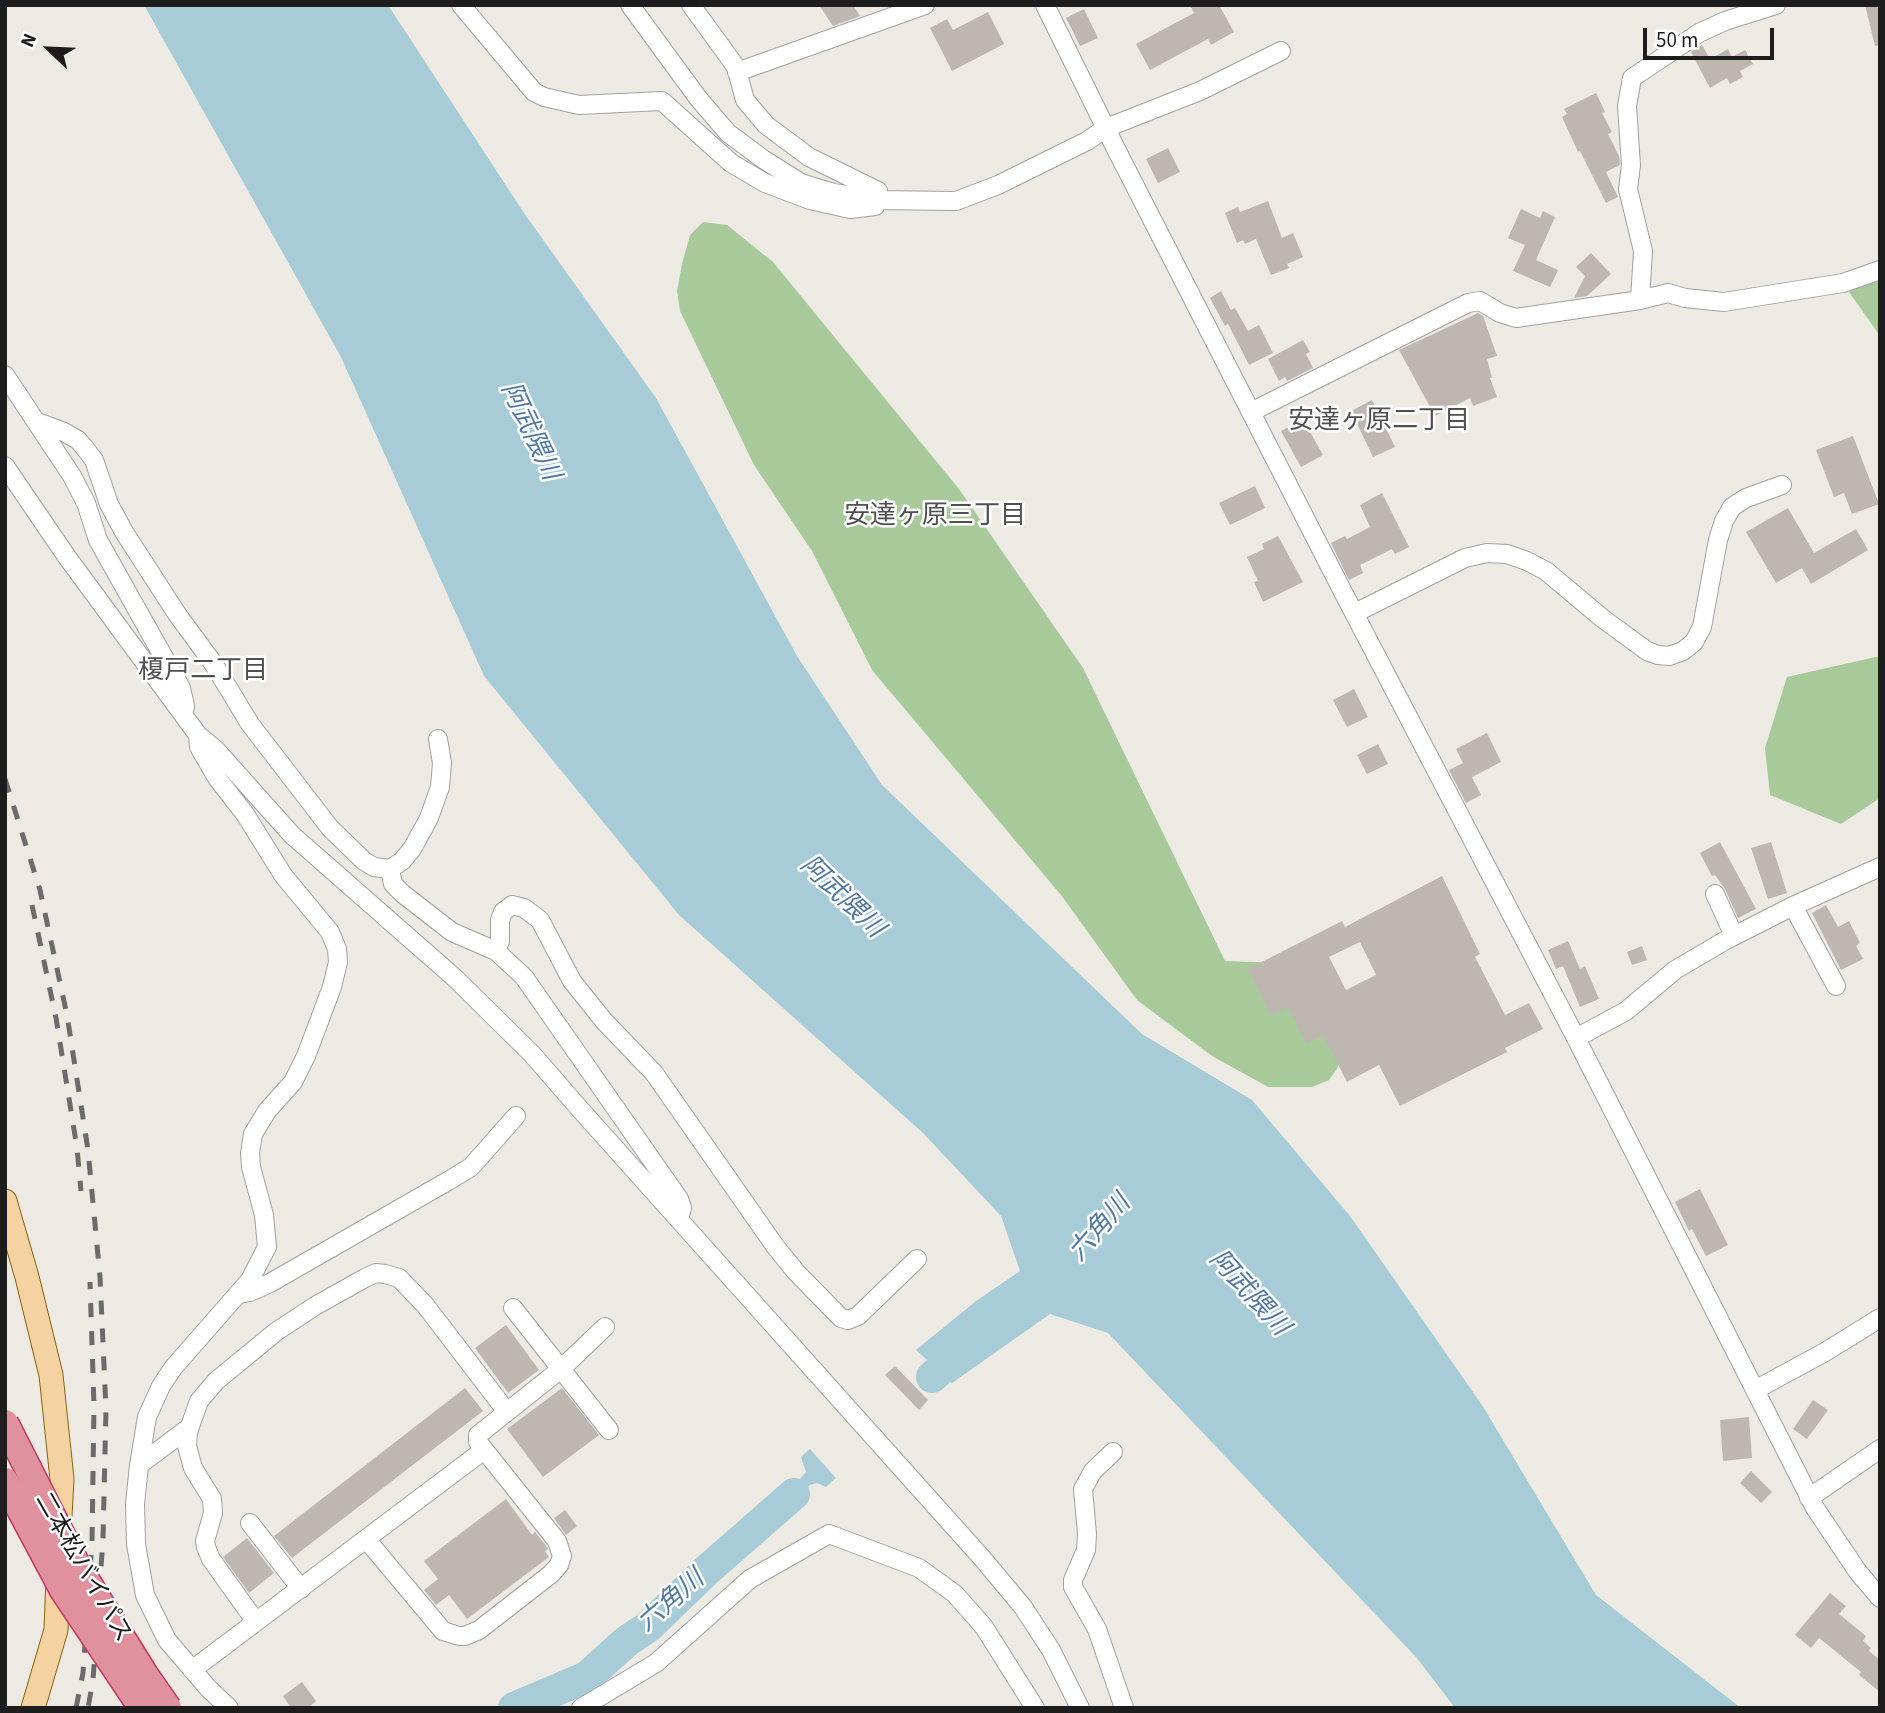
<!DOCTYPE html>
<html>
<head>
<meta charset="utf-8">
<style>
	body { margin:0 }
	#map { position:relative; width:1885px; height:1713px; overflow:hidden; background:#edeae4; font-family:"Source Sans 3",sans-serif }
	canvas { display:block }
	.frame { position:absolute; inset:0; border:7px solid #1d1d1d; pointer-events:none }
	.north { position:absolute; left:14px; top:14px; width:70px; height:70px; -webkit-text-stroke:5px #fff; paint-order:stroke; rotate:293deg; font-size:19px; font-weight:700; line-height:28px; text-align:center; color:#1d1d1d }
	.north::after { content:''; display:block; margin:auto; width:24px; height:32px; background:#1d1d1d; clip-path:polygon(50% 0,100% 100%,50% 72%,0 100%) }
	.scale { position:absolute; left:1643px; top:28px; width:131px; height:32px; box-sizing:border-box; border:4px solid #1d1d1d; border-top:0; padding-left:9px; font-size:21px; line-height:24px; white-space:nowrap; color:#1d1d1d; -webkit-text-stroke:5px #fff; paint-order:stroke }
</style>
</head>
<body>
<div id="map">
<canvas width="1885" height="1713"></canvas>
<div class="frame"></div>
<div class="north">N</div>
<div class="scale">50 m</div>
</div>
<script>
const ctx = document.querySelector('canvas').getContext('2d');
ctx.lineJoin = 'round';
function fill(path, color) { ctx.fillStyle = color; ctx.fill(path, 'evenodd'); }
const shape = rows => new Path2D(rows.map(r => 'M' + r).join(''));
function trace(path, color, width, dash) { ctx.strokeStyle = color; ctx.lineWidth = width; ctx.lineCap = dash ? 'butt' : 'round'; ctx.setLineDash(dash || []); ctx.stroke(path); }
function write(font, color, halo, rows, align = 'center') {
  ctx.font = font + ' "Source Sans 3","Noto Sans JP",sans-serif'; ctx.lineWidth = 5; ctx.setLineDash([]); ctx.textBaseline = 'middle'; ctx.strokeStyle = halo; ctx.fillStyle = color; for (const [text, x, y, turn = 0] of rows) {
    ctx.save(); ctx.translate(x, y); ctx.rotate((+turn || 0) * Math.PI / 180); ctx.textAlign = isNaN(turn) ? turn : align; if (halo) ctx.strokeText(text, 0, 0); ctx.fillText(text, 0, 0); ctx.restore();
  }
}
fill(shape([
	[703,222,727,225,773,262,959,489,1083,668,1225,961,1312,964,1345,1043,1337,1069,1329,1080,1312,1087,1268,1087,1212,1056,1137,1000,1061,895,872,670,812,551,754,465,680,311,677,291,682,264,690,235],
	[1880,265,1880,336,1849,292],
	[1880,656,1880,798,1841,824,1770,795,1765,748,1787,677]
]), '#a8ca9b');
fill(shape([
	[144,5,388,5,524,213,656,398,797,656,882,785,1142,1034,1252,1100,1350,1216,1482,1405,1596,1595,1741,1708,1455,1708,1416,1657,1108,1333,1050,1314,952,1383,916,1350,976,1301,1020,1271,1001,1216,923,1133,679,915,484,676,341,357],
	[810,1449,836,1478,826,1487,817,1483,810,1485,760,1524,806,1472,801,1457]
]), '#a7ccd8');
trace(shape([
	[932,1377,970,1343],
	[514,1708,587,1677,627,1641,648,1627,706,1571,794,1494]
]), '#a7ccd8', 32);
fill(shape([
	[819,5,853,5,860,16,833,26],
	[1190,5,1219,5,1234,32,1211,45,1208,39,1150,70,1136,44,1194,13],
	[1865,5,1880,5,1880,45,1875,46],
	[1084,9,1098,38,1080,46,1066,18],
	[988,12,1004,44,952,71,930,28,947,19,953,30],
	[1702,45,1710,59,1728,49,1732,57,1745,50,1753,64,1740,71,1743,77,1730,84,1727,78,1710,88,1691,52],
	[1596,93,1605,112,1602,113,1612,132,1608,134,1619,156,1620,165,1606,172,1618,197,1606,203,1580,151,1578,152,1562,117,1567,114,1564,109],
	[1168,148,1180,172,1158,183,1146,159],
	[1268,201,1282,238,1293,233,1303,257,1287,264,1289,268,1271,275,1256,239,1245,244,1243,240,1237,243,1225,213,1238,207,1240,212],
	[1521,209,1540,218,1543,211,1555,217,1536,260,1558,270,1550,287,1513,271,1525,245,1508,238],
	[1591,253,1611,274,1587,296,1574,298,1585,276,1576,267],
	[1221,291,1231,310,1235,308,1248,331,1259,325,1273,353,1249,365,1228,324,1225,326,1210,298],
	[1478,313,1483,316,1497,356,1487,359,1492,378,1490,378,1497,397,1473,406,1470,398,1435,416,1399,350],
	[1303,340,1310,352,1306,354,1313,368,1287,381,1285,377,1279,381,1268,359],
	[1372,400,1395,447,1373,457,1351,411],
	[1303,419,1323,455,1301,467,1281,431],
	[1853,436,1879,504,1852,514,1844,493,1834,497,1816,450],
	[1255,486,1265,508,1230,525,1219,503],
	[1382,493,1409,547,1395,554,1392,549,1360,565,1363,573,1349,580,1331,543,1345,536,1347,539,1370,527,1360,505],
	[1788,508,1814,553,1856,529,1868,550,1811,584,1802,568,1776,583,1746,532],
	[1278,536,1303,582,1263,602,1254,582,1258,581,1247,557,1264,549,1262,544],
	[1354,689,1368,717,1347,727,1333,700],
	[1487,733,1501,762,1472,777,1481,795,1466,803,1449,770,1463,763,1456,749],
	[1378,744,1388,764,1367,774,1357,755],
	[1720,842,1756,909,1738,918,1725,889,1715,875,1712,876,1700,853],
	[1771,842,1787,893,1768,899,1751,848],
	[1442,876,1480,954,1475,957,1505,1015,1529,1003,1543,1029,1505,1048,1507,1052,1400,1106,1379,1065,1347,1082,1323,1035,1306,1044,1288,1007,1271,1016,1248,969,1342,921,1345,927],
	[1360,942,1376,975,1346,990,1329,957],
	[1826,905,1838,927,1849,921,1860,943,1856,946,1863,959,1841,970,1812,913],
	[1568,941,1580,969,1585,966,1599,999,1580,1007,1563,966,1556,969,1548,950],
	[1642,946,1647,960,1632,965,1627,952],
	[1700,1189,1728,1245,1706,1256,1692,1229,1689,1231,1675,1202],
	[506,1325,539,1370,508,1393,475,1348],
	[895,1366,928,1400,919,1410,885,1375],
	[465,1388,483,1411,292,1558,274,1536],
	[562,1388,599,1435,543,1477,507,1429],
	[1813,1400,1828,1410,1807,1439,1793,1429],
	[1749,1417,1752,1458,1723,1461,1720,1420],
	[1751,1471,1772,1492,1761,1503,1740,1483],
	[506,1499,532,1535,535,1532,547,1547,548,1549,545,1551,549,1557,467,1619,449,1595,436,1605,424,1590,438,1579,424,1561],
	[565,1510,577,1526,566,1535,554,1518],
	[247,1538,274,1573,249,1593,223,1557],
	[1830,1593,1846,1606,1839,1614,1866,1636,1863,1641,1871,1648,1869,1651,1880,1660,1880,1692,1859,1675,1861,1672,1819,1638,1811,1648,1795,1635],
	[302,1682,316,1701,308,1708,291,1708,283,1696]
]), '#beb6b1');
const minor = shape([
	[461,5,534,92,544,97,579,105,662,101,731,163,765,183,810,200,850,209,875,206,878,191,809,157,766,125,745,100,736,67,691,5],
	[630,5,698,98,728,133,763,159,801,183,834,193,876,200,956,201,998,185,1087,141,1106,128,1200,91,1281,51],
	[1045,5,1116,149,1343,592,1576,1038,1815,1508,1858,1572,1880,1598],
	[737,72,925,5],
	[1640,300,1643,251,1628,189,1631,165,1627,106,1632,78,1699,33,1725,21,1776,5],
	[5,375,72,476,86,503,98,540,181,688,185,706,184,713],
	[1251,412,1468,303,1480,301,1500,313,1516,318,1640,300,1668,293,1685,298,1724,302,1843,283,1880,270],
	[37,422,64,432,78,440,84,447,94,460,109,504,124,532,177,614,213,663,250,724,330,828,364,861,374,867,390,869,402,861,412,849,429,818,440,787,442,763,438,739],
	[5,466,67,557,198,735,199,747,217,778,245,814,283,875,330,932,337,949,338,962,332,987,306,1056,293,1082,267,1111,253,1134,250,1153,251,1167,264,1215,267,1247,250,1280,173,1368,161,1386,147,1417,139,1465,135,1504,136,1544,145,1595,167,1640,208,1688,229,1708],
	[1355,613,1465,558,1487,553,1507,554,1527,561,1546,571,1602,618,1647,651,1658,655,1669,656,1683,651,1694,642,1702,627,1718,540,1724,521,1732,507,1746,498,1782,485],
	[198,735,216,750,292,835,456,979,532,1054,578,1107,982,1558,1023,1607,1051,1650,1080,1708],
	[390,869,393,884,403,894,452,932,496,951,524,977,679,1199,682,1208,679,1219],
	[1715,894,1734,936],
	[1793,906,1836,986],
	[496,951,500,941,500,920,503,912,512,905,524,908,540,920,572,981,604,1021,654,1073,775,1246,796,1272,841,1318,848,1320,858,1316,917,1259],
	[1576,1038,1626,1011,1675,970,1726,940,1793,906,1880,867],
	[239,1294,250,1292,270,1283,448,1181,471,1167,516,1116],
	[513,1308,609,1430],
	[1755,1390,1825,1352,1880,1318],
	[1113,1452,1093,1471,1083,1489,1087,1534,1086,1550,1073,1580,1073,1587,1097,1629,1124,1708],
	[139,1465,190,1427],
	[1809,1498,1880,1449],
	[250,1523,301,1589],
	[366,1539,443,1631,459,1636,465,1636,479,1630,551,1574,559,1565,562,1556,557,1541,478,1442,478,1435,561,1369,605,1327],
	[256,1622,211,1559,206,1547,205,1541,213,1513,212,1499,193,1468,187,1446,188,1432,199,1401,216,1381,277,1331,315,1306,365,1278,376,1273,385,1274,399,1278,425,1305,507,1412],
	[192,1670,484,1450],
	[581,1708,656,1663,750,1579,829,1534,919,1568,955,1594,984,1627,1035,1708]
]);
const major = shape([
	[5,1201,27,1277,51,1375,62,1479,59,1535],
	[33,1708,56,1630,58,1576]
]);
trace(minor, '#a1a1a1', 20);
trace(major, '#8a630c', 25);
trace(minor, '#fff', 18);
trace(major, '#f4d2a2', 23);
trace(shape([
	[5,779,40,890,67,1015,88,1150,100,1277,106,1409,103,1539,93,1680,88,1708],
	[32,905,56,1018,77,1148,81,1191],
	[76,1708,83,1673,92,1542,94,1406,90,1282]
]), '#6b6b6b', 5, [14, 14]);
const highwayBridge = shape([
	[5,1423,78,1567,145,1675,168,1708],
	[5,1481,63,1590,142,1708]
]);
trace(highwayBridge, '#cb3263', 29, []);
trace(highwayBridge, '#df919e', 26);
write('24px', '#1d1d1d', '#fff', [
	["二本松バイパス",82,1568,60]
]);
write('26px', '#505050', '#fff', [
	["安達ヶ原二丁目",1379,422],
	["安達ヶ原三丁目",935,517],
	["榎戸二丁目",203,672]
]);
write('italic 26px', '#5179a5', '#fff', [
	["阿武隈川",529,432,65],
	["阿武隈川",841,898,44],
	["六角川",1101,1229,-49],
	["阿武隈川",1248,1294,48],
	["六角川",672,1602,-41]
]);
</script>
</body>
</html>
